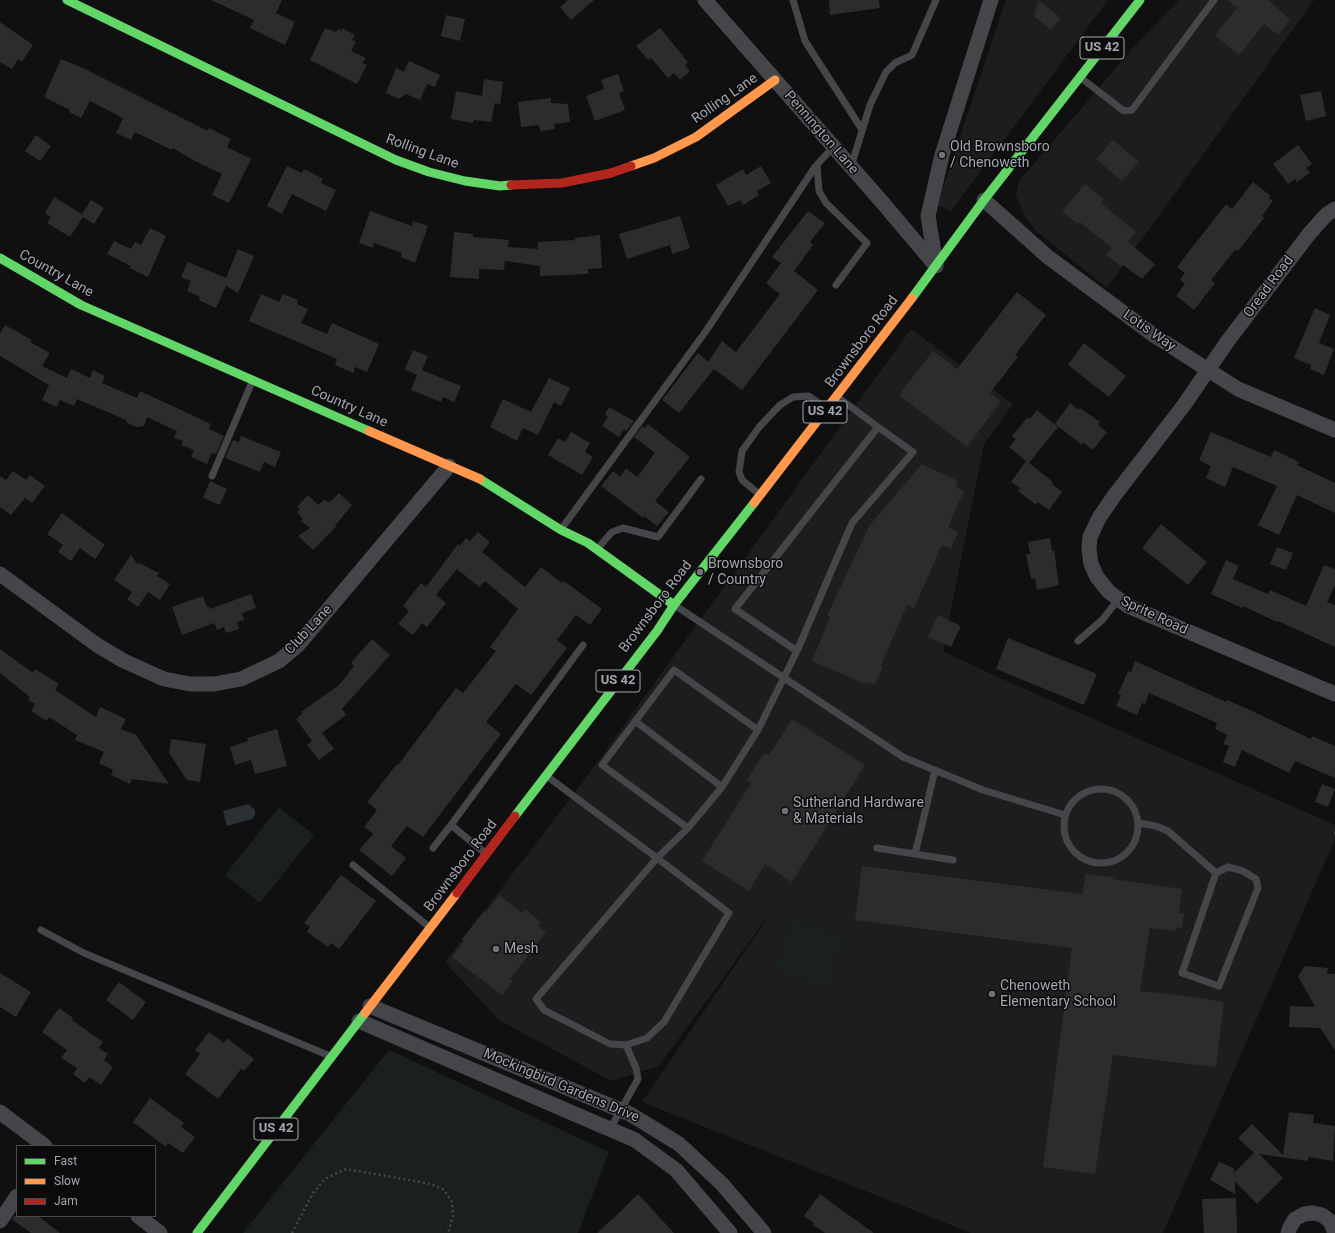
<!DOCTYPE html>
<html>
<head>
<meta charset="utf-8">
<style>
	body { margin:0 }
	#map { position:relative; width:1335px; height:1233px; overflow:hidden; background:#101011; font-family:Roboto,sans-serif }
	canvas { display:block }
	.legend { position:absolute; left:16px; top:1145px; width:140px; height:72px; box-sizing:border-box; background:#0b0b0c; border:1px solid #47494e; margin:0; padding:5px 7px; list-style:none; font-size:12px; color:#a2a6b0 }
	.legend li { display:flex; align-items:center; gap:8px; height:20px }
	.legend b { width:20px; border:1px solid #47494e }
</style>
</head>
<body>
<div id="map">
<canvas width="1335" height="1233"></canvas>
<ul class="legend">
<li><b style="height:5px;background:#63d668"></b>Fast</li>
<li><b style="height:5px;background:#ff974d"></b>Slow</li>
<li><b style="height:5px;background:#b3261e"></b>Jam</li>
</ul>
</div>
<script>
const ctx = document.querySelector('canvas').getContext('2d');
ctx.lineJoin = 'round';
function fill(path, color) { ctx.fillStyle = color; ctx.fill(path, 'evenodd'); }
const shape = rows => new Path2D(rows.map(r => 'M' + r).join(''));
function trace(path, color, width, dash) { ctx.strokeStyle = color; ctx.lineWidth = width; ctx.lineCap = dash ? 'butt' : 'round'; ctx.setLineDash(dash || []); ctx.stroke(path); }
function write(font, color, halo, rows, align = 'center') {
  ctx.font = font + ' Roboto,sans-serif'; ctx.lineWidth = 3; ctx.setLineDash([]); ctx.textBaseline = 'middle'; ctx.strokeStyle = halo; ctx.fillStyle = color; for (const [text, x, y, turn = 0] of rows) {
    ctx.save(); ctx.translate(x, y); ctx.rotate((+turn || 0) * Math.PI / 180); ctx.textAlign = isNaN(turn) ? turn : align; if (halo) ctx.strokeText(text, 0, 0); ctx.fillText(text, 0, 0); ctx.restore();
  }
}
fill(shape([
	[1006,0,1108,0,951,211,937,205],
	[1179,0,1314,0,1107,288,1036,231,1024,215,1016,195,1019,181,1132,49],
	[911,329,1013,404,984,444,943,651,993,675,1335,825,1335,839,1163,1233,971,1233,642,1102,779,901,659,1066,611,1081,499,1020,445,962,582,783]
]), '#1d1d1e');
fill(shape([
	[279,807,314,835,260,903,225,875],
	[793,921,810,924,842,938,829,988,808,983,774,968],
	[389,1050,609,1152,578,1233,243,1233]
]), '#1a201b');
fill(shape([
	[248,804,255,810,255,815,252,819,227,826,223,811]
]), '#2a3135');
fill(shape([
	[211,0,282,0,276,13,295,22,285,45,250,28,254,20],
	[568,0,594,0,571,20,560,7],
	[829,0,879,0,880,8,830,15],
	[1038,0,1061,18,1051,30,1034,16],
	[1227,0,1268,0,1290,20,1278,35,1264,24,1239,55,1215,35,1237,8],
	[446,15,465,19,460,41,441,36],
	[0,22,33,45,22,62,18,59,12,69,0,62],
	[325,28,336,32,338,29,341,31,342,28,355,35,352,40,356,42,351,51,366,58,362,63,367,65,357,84,310,60],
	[660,28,688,62,685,65,690,71,680,80,674,73,668,78,651,58,648,60,636,46],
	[61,59,83,68,208,131,209,128,231,139,227,147,251,159,229,203,212,195,222,174,195,161,173,148,172,150,135,132,131,140,116,133,123,118,90,101,81,118,69,112,70,110,44,97],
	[409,61,440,75,435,87,427,84,420,100,406,94,399,99,386,93,396,68,404,72],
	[618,74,624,91,619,93,625,110,595,121,586,96,604,89,601,80],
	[484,79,503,82,500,104,495,103,491,122,474,120,473,123,451,119,456,91,482,96],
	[1321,91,1326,116,1306,121,1300,95],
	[551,98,551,103,568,104,570,122,554,124,555,129,540,131,539,125,521,127,518,102],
	[36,135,51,146,40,161,25,151],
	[1113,140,1139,162,1122,181,1096,159],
	[1298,145,1312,164,1306,168,1310,173,1297,182,1295,179,1288,184,1273,164],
	[287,166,302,173,304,169,312,173,323,179,321,183,336,190,326,211,292,194,282,214,267,206],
	[761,166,771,183,757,191,759,195,743,205,740,200,728,206,716,185,743,169,746,175],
	[1253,182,1271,196,1269,198,1273,201,1262,216,1264,218,1238,251,1236,249,1211,280,1215,283,1194,310,1176,296,1185,284,1180,280,1185,273,1177,267,1226,204,1232,209],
	[1085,184,1104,199,1101,203,1136,232,1128,242,1155,264,1142,279,1123,265,1122,267,1106,255,1112,248,1080,222,1078,224,1062,211],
	[54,197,82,214,91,200,104,208,94,224,83,217,70,237,47,223,51,217,45,213],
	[370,211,412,226,413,221,428,226,415,263,401,257,402,253,374,243,373,248,359,243],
	[808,211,825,223,810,242,813,245,794,271,818,290,742,390,714,369,679,413,662,400,698,353,708,362,722,341,736,352,780,294,766,283,781,263,772,257],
	[680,216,690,248,672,254,670,245,627,259,619,234],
	[150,228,166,236,148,277,130,268,131,266,107,254,114,241,131,249,135,242,141,245],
	[454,232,473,234,473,237,509,240,508,247,538,249,538,242,575,240,575,238,600,235,602,268,588,269,588,274,540,276,540,266,505,261,504,270,479,269,479,279,450,277],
	[238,249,254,256,238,293,226,286,216,308,199,300,200,297,187,291,191,281,181,277,188,262,226,278],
	[1017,292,1046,315,1015,355,1018,357,990,393,1001,401,967,447,899,395,933,351,957,369],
	[261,294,279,302,283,294,298,300,297,304,308,309,301,323,327,334,332,323,379,344,367,372,355,367,353,373,335,365,337,359,249,321],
	[1315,308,1330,315,1319,343,1334,349,1324,375,1310,369,1311,365,1294,358],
	[5,325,32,340,30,342,50,353,42,366,67,378,71,369,90,378,93,370,105,376,102,383,137,398,140,391,211,424,209,429,224,436,216,454,212,453,207,464,191,457,194,450,181,445,183,441,174,438,177,431,147,417,144,426,137,427,127,423,126,420,77,399,74,406,60,400,57,407,42,400,49,385,0,356,0,334],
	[1084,343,1126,376,1109,397,1068,365],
	[413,350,428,356,422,370,461,386,454,402,443,397,441,402,411,390,417,375,405,369],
	[549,378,570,388,561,406,554,402,538,435,523,428,517,441,490,427,503,399,531,412],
	[1070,403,1079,410,1080,408,1100,422,1098,425,1107,432,1093,450,1083,442,1082,445,1055,424],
	[609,407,634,421,626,431,624,429,619,437,602,426,608,417,605,414],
	[1037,410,1058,427,1029,463,1053,482,1052,484,1062,492,1049,510,1038,502,1036,505,1018,491,1020,488,1011,482,1026,461,1009,447,1016,439,1012,436,1028,417,1030,419],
	[648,424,690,457,655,501,669,512,657,526,644,516,643,518,601,486,613,471,620,477,626,468,637,477,655,453,634,437,642,426,645,428],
	[571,432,590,443,585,452,593,457,582,475,548,455,558,438,565,442],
	[1211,432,1271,457,1274,450,1299,462,1297,465,1335,483,1335,513,1297,495,1279,535,1258,525,1277,486,1233,467,1225,487,1206,478,1211,466,1199,460],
	[241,436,281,452,275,467,264,462,260,472,225,458,233,440,239,442],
	[922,464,958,481,956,487,964,491,948,527,958,532,951,549,942,545,914,608,907,605,881,665,883,666,875,685,865,682,865,684,812,661,830,617,827,616,869,526],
	[13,471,26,480,30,475,45,486,32,503,25,498,11,515,0,507,0,476,6,480],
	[210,481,227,489,220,505,203,498],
	[339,493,352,505,335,526,336,527,313,550,298,536,310,528,301,521,303,519,297,512,300,510,297,507,308,495,318,505,324,500,330,502],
	[62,513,105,545,95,559,80,548,71,561,58,552,63,545,47,534],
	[1161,524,1207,562,1188,585,1142,548],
	[478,532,490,542,482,552,525,587,541,567,562,583,564,581,602,609,590,625,576,615,557,640,567,648,531,695,516,684,486,722,501,734,423,837,407,826,391,846,406,858,392,876,359,850,373,834,364,827,377,810,367,802,397,764,398,765,456,688,463,693,482,669,496,651,490,647,518,609,485,581,479,587,457,569,436,595,446,603,427,627,422,623,413,635,398,624,409,611,403,606,421,583,426,587,458,544,460,546,466,538,470,541],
	[1050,538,1052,551,1054,550,1059,585,1037,590,1035,578,1031,579,1026,554,1030,554,1028,542],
	[1277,547,1293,553,1286,570,1270,564],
	[131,555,138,565,139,563,159,573,157,576,170,584,160,600,148,592,138,607,127,599,132,592,114,580],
	[1226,560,1239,566,1233,579,1268,594,1270,590,1306,606,1324,565,1335,569,1335,585,1327,602,1335,605,1335,647,1278,621,1277,622,1243,606,1242,608,1211,594],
	[251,594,256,608,242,613,244,620,237,622,239,629,226,633,224,627,217,630,214,623,182,635,172,607,203,596,207,607,209,606,210,609],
	[938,615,961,626,951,647,928,637],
	[1008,638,1097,674,1084,705,996,669],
	[372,639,390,655,342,709,346,715,322,733,334,749,319,760,307,745,312,741,296,719,303,713,301,712,339,685,354,666,351,663],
	[0,649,33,673,35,669,59,684,55,690,96,717,100,707,126,719,121,729,136,735,169,784,132,779,130,784,111,775,113,770,99,763,104,752,75,740,77,735,49,717,47,721,31,711,35,704,28,700,30,697,0,673],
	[1135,661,1226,702,1227,700,1252,711,1311,739,1312,736,1335,746,1335,778,1295,761,1289,773,1242,750,1235,767,1223,762,1229,746,1223,744,1227,735,1215,729,1217,723,1149,693,1145,704,1142,703,1137,715,1116,706,1121,695,1118,694,1128,671,1131,672],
	[792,719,865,765,792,882,765,864,749,891,702,861,751,783,747,780,764,753,769,755],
	[277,729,287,766,255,774,251,760,235,765,230,747,248,741,247,738],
	[171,739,206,744,200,782,187,780,169,753],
	[1322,784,1335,789,1328,807,1315,802],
	[862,866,1082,894,1086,874,1113,877,1112,879,1182,889,1179,913,1184,913,1182,929,1177,927,1176,931,1150,928,1140,991,1179,995,1224,1002,1216,1067,1113,1055,1095,1174,1043,1167,1072,948,855,920],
	[341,875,376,901,339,949,331,943,328,947,307,932,310,927,304,923],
	[499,895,522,913,525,909,541,922,538,926,546,932,510,979,513,981,502,995,452,957,464,941,462,939,484,911,486,912],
	[1305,966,1328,968,1327,974,1335,974,1335,1050,1320,1028,1289,1027,1290,1006,1315,1007,1298,976],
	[0,973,31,992,16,1017,0,1007],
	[119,982,146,1002,133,1020,106,1000],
	[59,1008,73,1018,72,1020,103,1042,99,1048,108,1054,104,1060,113,1067,101,1085,89,1077,85,1083,73,1074,77,1068,61,1058,67,1050,42,1032],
	[209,1032,224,1043,227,1038,254,1059,244,1071,241,1069,218,1099,185,1074,200,1054,195,1050],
	[150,1098,184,1123,181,1127,195,1137,183,1153,168,1143,166,1147,133,1122],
	[1289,1112,1314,1115,1313,1123,1335,1126,1333,1161,1308,1157,1308,1161,1259,1154,1283,1178,1257,1204,1235,1181,1235,1194,1210,1180,1219,1162,1234,1168,1234,1173,1254,1153,1238,1138,1252,1124,1283,1155],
	[638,1194,674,1233,597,1233,622,1210],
	[820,1194,843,1211,874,1233,825,1233,813,1225,814,1223,804,1216],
	[1236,1198,1237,1233,1204,1233,1202,1199],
	[14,1216,38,1216,60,1233,31,1233,12,1219]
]), '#2c2c2d');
trace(shape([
	[1334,833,1335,833],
	[292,1233,313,1193,325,1179,346,1169,431,1184,444,1190,452,1202,453,1216,448,1233]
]), '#46474a', 2.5, [2, 3]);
trace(shape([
	[793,0,805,41,861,128],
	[1081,78,1124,111,1132,110,1214,0],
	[817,165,819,191,826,203,867,243,836,285],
	[851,167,870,105,886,72,895,63,912,55,936,0],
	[212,476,252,382],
	[759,494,742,480,739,472,742,451,760,426,780,405,793,397,809,396,826,408],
	[562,528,706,331,815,167,833,147],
	[598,548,612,532,623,528,658,537,701,479],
	[676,606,903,757,983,790,1065,815],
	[1078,641,1102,620,1118,600],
	[797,651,735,609,878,427,839,398],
	[635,721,722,787],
	[548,777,657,858,688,828,722,787,758,730,797,651,852,523,913,452,878,427],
	'1064 826a37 37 0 1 1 74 0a37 37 0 1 1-74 0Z',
	[1138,823,1156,826,1168,831,1216,873,1182,973,1219,986,1258,888,1256,879,1243,871,1228,867,1216,873],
	[688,828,602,765,674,670,758,730],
	[433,848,451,825],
	[877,848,953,860],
	[485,853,451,825,583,645],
	[915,854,935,770],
	[657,858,729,913,664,1022,647,1038,626,1045,610,1044,544,1010,536,999,657,858],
	[353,865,428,926],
	[41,930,84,953,330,1056],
	[610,1129,638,1079,636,1068,626,1045]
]), '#444649', 7);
trace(shape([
	[705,0,882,202,936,266],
	[984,200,1048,257,1155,336,1238,389,1335,430],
	[1335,209,1326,215,1309,234,1227,342,1184,405,1114,496,1099,518,1090,537,1089,549,1091,564,1097,577,1109,592,1128,606,1335,694],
	[936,265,928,216,942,155,991,0],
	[0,574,97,645,124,661,164,679,190,684,214,684,241,679,279,661,299,644,449,466],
	[370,1006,630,1114,679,1144,722,1184,764,1233],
	[359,1021,635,1140,676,1170,730,1233],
	[0,1112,45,1146],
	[138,1216,160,1233],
	[0,1221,17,1196],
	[1288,1233,1290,1227,1295,1219,1304,1214,1313,1213,1322,1215,1330,1221,1335,1233]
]), '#444649', 15);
trace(shape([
	[67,0,396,160,429,172,465,181,500,186,511,185],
	[0,258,81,305,369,431],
	[912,298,984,200,1140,0],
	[480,479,561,530,588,543,674,605],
	[515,816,657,631,674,605,754,503],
	[197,1233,365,1013]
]), '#63d668', 9);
trace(shape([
	[631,166,654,158,696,137,775,80],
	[369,431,480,479],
	[754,503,912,298],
	[365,1013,457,893]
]), '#ff974d', 9);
trace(shape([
	[511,185,562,183,611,173,631,166],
	[457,893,515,816]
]), '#b3261e', 9);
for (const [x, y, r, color] of [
	[942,155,4,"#6f7278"],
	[700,572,4,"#6f7278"],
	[785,811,4,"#6f7278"],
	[496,949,4,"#6f7278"],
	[992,994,4,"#6f7278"]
]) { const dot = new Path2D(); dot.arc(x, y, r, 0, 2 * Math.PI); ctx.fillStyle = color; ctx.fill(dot); trace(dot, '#0b0b0c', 1.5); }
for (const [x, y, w] of [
	[1102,48,44],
	[825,412,44],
	[618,681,44],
	[276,1129,44]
]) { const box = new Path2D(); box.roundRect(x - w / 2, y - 11, w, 22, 3); ctx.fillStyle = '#0b0b0c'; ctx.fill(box); trace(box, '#a2a6b0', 1); }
write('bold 13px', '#a2a6b0', null, [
	["US 42",1102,48],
	["US 42",825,412],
	["US 42",618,681],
	["US 42",276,1129]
]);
write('14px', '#a2a6b0', '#0b0b0c', [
	["Rolling Lane",725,99,-35],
	["Pennington Lane",821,133,49],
	["Rolling Lane",422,152,20],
	["Country Lane",56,274,29],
	["Oread Road",1269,287,-53],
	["Lotis Way",1149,331,35],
	["Brownsboro Road",862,342,-53],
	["Country Lane",349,407,24],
	["Brownsboro Road",656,607,-53],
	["Sprite Road",1154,616,25],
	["Club Lane",309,630,-47],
	["Brownsboro Road",461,866,-53],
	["Mockingbird Gardens Drive",561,1086,23]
]);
write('14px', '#a2a6b0', '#0b0b0c', [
	["Old Brownsboro",950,147],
	["/ Chenoweth",950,163],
	["Brownsboro",708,564],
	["/ Country",708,580],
	["Sutherland Hardware",793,803],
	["& Materials",793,819],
	["Mesh",504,949],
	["Chenoweth",1000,986],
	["Elementary School",1000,1002]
], 'left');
</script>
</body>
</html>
